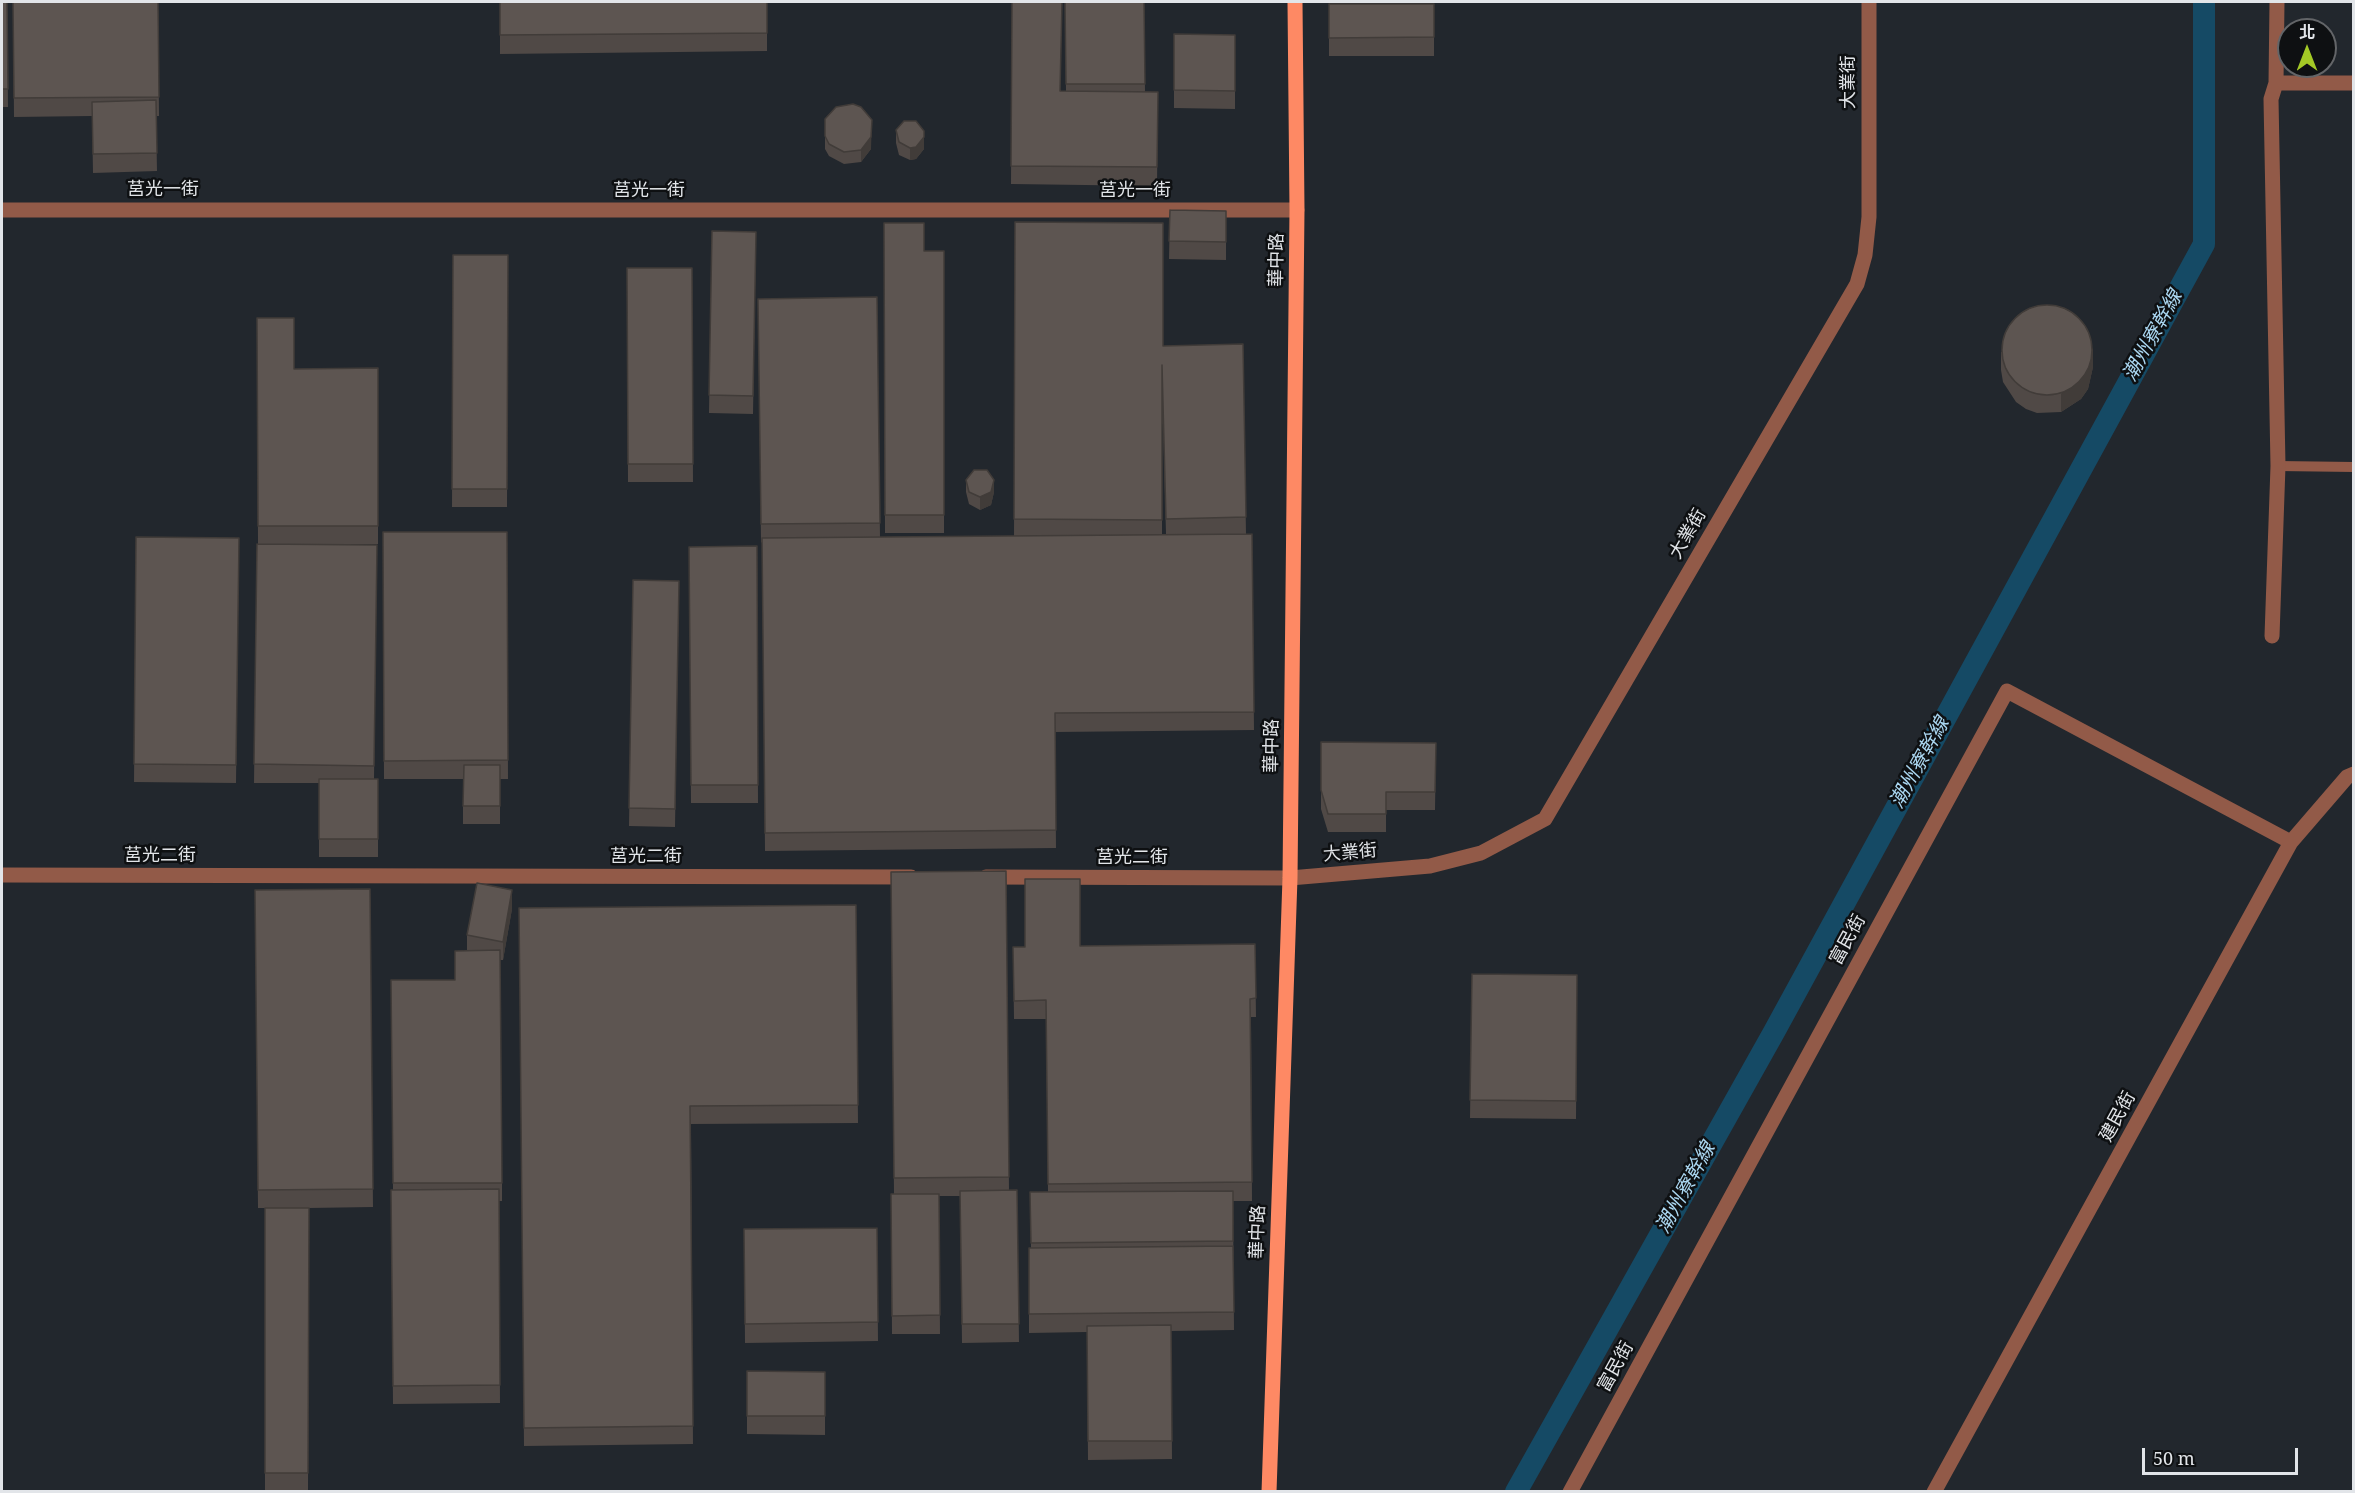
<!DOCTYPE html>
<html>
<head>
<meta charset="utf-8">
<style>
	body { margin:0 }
	#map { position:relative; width:2355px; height:1493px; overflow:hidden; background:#22272d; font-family:"Noto Serif","Noto Sans TC",serif }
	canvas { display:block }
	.frame { position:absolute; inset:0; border:3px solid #e2e5e9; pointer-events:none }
	.north { position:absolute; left:2277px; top:18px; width:60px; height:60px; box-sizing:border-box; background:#0e1012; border:2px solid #636568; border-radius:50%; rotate:0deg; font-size:16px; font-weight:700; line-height:24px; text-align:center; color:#e2e5e9 }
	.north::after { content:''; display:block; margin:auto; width:21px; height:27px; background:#a3c926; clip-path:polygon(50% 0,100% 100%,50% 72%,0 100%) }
	.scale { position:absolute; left:2142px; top:1448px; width:156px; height:27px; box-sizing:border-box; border:3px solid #e2e5e9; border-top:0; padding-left:8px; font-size:18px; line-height:21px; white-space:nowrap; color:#e2e5e9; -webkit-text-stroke:4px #0e1012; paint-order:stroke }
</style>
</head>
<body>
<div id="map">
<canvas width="2355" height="1493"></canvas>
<div class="frame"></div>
<div class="north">北</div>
<div class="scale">50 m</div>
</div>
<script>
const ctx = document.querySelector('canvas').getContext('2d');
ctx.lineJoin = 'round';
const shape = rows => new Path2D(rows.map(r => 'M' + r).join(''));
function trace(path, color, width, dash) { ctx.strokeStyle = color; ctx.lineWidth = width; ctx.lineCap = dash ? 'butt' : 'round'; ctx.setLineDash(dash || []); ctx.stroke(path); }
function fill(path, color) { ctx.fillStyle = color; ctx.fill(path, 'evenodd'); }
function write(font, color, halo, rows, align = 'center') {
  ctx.font = font + ' "Noto Serif","Noto Sans TC",serif'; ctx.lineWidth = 5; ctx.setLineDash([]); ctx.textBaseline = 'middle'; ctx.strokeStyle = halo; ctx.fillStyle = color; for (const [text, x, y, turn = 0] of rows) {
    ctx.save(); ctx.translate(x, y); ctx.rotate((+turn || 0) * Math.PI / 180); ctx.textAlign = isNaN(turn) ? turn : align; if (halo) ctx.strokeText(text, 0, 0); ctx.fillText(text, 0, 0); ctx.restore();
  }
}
trace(shape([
	[1516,1492,1774,1032,2204,244,2204,2]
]), '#154a65', 22);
trace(shape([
	[2278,466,2354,467]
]), '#925a48', 10);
trace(shape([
	[2276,83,2354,83],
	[2,210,1297,210],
	[2272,636,2278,466,2271,99,2276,83,2277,2],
	[2,875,911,877],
	[986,877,1290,878,1430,866,1481,853,1545,819,1857,284,1865,255,1869,217,1869,2],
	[1570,1492,2007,691,2291,842],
	[1934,1492,2291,842,2347,777,2354,774]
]), '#925a48', 15);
trace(shape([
	[1269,1492,1290,878,1297,210,1295,2]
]), '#fe8964', 15);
fill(shape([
	[2,2,7,2,8,107,2,107],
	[13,2,158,2,159,116,156,116,157,171,93,173,92,116,14,117],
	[500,2,767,2,767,51,500,54],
	[1012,2,1061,91,1066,91,1065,2,1144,2,1145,92,1158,92,1157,186,1011,184],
	[1329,4,1434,4,1434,56,1329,56],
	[1174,34,1235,35,1235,109,1174,108],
	[825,119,871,149,861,162,844,164,829,156,825,149],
	[896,130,924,149,916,159,910,160,899,155,896,143],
	[1170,210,1226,211,1226,260,1169,259],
	[1015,222,1163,346,1243,344,1246,534,1252,534,1254,730,1055,732,1056,848,765,851,762,542,761,543,758,299,877,297,880,537,1014,536],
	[1162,383,1166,534,1162,534],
	[884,223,924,251,944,251,944,533,885,533],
	[712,231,756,232,753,414,709,413],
	[453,255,508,255,507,507,452,507],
	[627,268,692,268,693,482,628,482],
	[257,318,294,369,378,368,378,544,300,544,377,545,374,779,378,779,378,857,319,857,319,783,254,783,257,544,258,544],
	[2001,352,2093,367,2088,389,2081,399,2061,412,2037,413,2026,409,2016,402,2003,382,2001,370],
	[966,480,994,492,991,505,980,510,969,504,966,492],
	[383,532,507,532,508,779,500,779,500,824,463,824,463,779,384,779],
	[136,537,239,538,236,783,134,782],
	[757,546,758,803,691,803,689,547],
	[633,580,679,581,675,827,629,826],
	[1321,742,1436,743,1435,810,1386,810,1386,832,1328,832,1321,809],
	[1006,871,1009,1190,1017,1190,1019,1342,962,1343,960,1196,939,1196,940,1334,892,1334,891,1194,894,1194,891,872],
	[370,889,373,1207,309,1208,308,1491,265,1491,265,1208,258,1208,255,890],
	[856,905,858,1123,691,1124,693,1444,524,1446,519,908],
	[512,909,503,960,500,960,502,1183,502,1201,499,1201,500,1403,393,1404,391,1190,393,1190,391,980,455,980,467,951,467,935],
	[1255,944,1256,1017,1251,1017,1252,1201,1233,1201,1234,1330,1171,1331,1172,1459,1088,1460,1087,1332,1029,1333,1029,1248,1031,1248,1030,1192,1048,1192,1046,1019,1014,1019,1013,947],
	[1472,974,1577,975,1576,1119,1470,1118],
	[877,1228,878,1341,745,1343,744,1229],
	[747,1371,825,1372,825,1435,747,1434]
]), '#504946');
fill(shape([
	[872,120,871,149,861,162,861,150],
	[924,137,924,149,916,159,910,160,910,148],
	[2093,348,2093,367,2088,389,2081,399,2061,412,2061,394],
	[994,480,994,492,991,505,980,510,980,497],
	[512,890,512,909,503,960,503,942]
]), '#413c39');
const building = shape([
	[2,2,7,2,8,89,2,89,2,2],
	[13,2,158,2,159,97,14,98,13,2],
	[500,2,767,2,767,33,500,35,500,2],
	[1012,2,1062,2,1060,91,1158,92,1157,167,1011,166,1012,2],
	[1065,2,1144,2,1145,84,1066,84,1065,2],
	[1329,4,1434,4,1434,37,1329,38,1329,4],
	[1174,34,1235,35,1235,91,1174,90,1174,34],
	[156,100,157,153,93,154,92,102,156,100],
	[853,104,861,107,872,120,871,137,861,150,844,152,829,144,825,136,825,119,836,107,853,104],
	[904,121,916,121,924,131,924,137,916,147,910,148,899,142,896,130,904,121],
	[1170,210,1226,211,1226,242,1169,241,1170,210],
	[1015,222,1163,223,1163,346,1243,344,1246,517,1166,519,1162,365,1162,520,1014,519,1015,222],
	[884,223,924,223,924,251,944,251,944,515,885,515,884,223],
	[712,231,756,232,753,396,709,395,712,231],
	[453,255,508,255,507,489,452,489,453,255],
	[627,268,692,268,693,464,628,464,627,268],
	[877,297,880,523,761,524,758,299,877,297],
	'2002 350a45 45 0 1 1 90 0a45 45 0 1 1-90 0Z',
	[257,318,294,318,294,369,378,368,378,526,258,526,257,318],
	[974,470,987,470,994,480,991,492,980,497,969,492,966,480,974,470],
	[383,532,507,532,508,760,384,761,383,532],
	[1252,534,1254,712,1055,713,1056,830,765,833,762,538,1252,534],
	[136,537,239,538,236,765,134,764,136,537],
	[257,544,377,545,374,766,254,764,257,544],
	[757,546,758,785,691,785,689,547,757,546],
	[633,580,679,581,675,809,629,808,633,580],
	[1321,742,1436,743,1435,792,1386,792,1386,814,1328,814,1321,790,1321,742],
	[464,765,500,765,500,806,463,806,464,765],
	[319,779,378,779,378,839,319,839,319,779],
	[1006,871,1009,1177,894,1178,891,872,1006,871],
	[1025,879,1080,879,1080,946,1255,944,1256,998,1250,999,1252,1182,1048,1184,1046,1000,1014,1001,1013,947,1025,947,1025,879],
	[477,883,512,890,503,942,467,935,477,883],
	[370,889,373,1189,258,1190,255,890,370,889],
	[856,905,858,1105,690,1106,693,1426,524,1428,519,908,856,905],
	[500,950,502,1183,393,1183,391,980,455,980,455,951,500,950],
	[1472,974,1577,975,1576,1101,1470,1100,1472,974],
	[499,1189,500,1385,393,1386,391,1190,499,1189],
	[1017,1190,1019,1324,962,1324,960,1191,1017,1190],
	[1233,1191,1233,1241,1031,1243,1030,1192,1233,1191],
	[891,1194,939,1194,940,1315,892,1316,891,1194],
	[265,1208,309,1208,308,1473,265,1473,265,1208],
	[877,1228,878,1322,745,1324,744,1229,877,1228],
	[1233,1246,1234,1312,1029,1314,1029,1248,1233,1246],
	[1171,1325,1172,1441,1088,1441,1087,1326,1171,1325],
	[747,1371,825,1372,825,1416,747,1416,747,1371]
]);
fill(building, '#5d5551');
trace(building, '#413c39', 1.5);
write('18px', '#e2e5e9', '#0e1012', [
	["大業街",1849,82,-90],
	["莒光一街",163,190],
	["莒光一街",649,191],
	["莒光一街",1135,191],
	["華中路",1277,260,-89],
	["大業街",1688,534,-60],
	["華中路",1272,746,-89],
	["大業街",1350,853,-5],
	["莒光二街",160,856],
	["莒光二街",646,857],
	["莒光二街",1132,858],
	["富民街",1848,940,-61],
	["建民街",2118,1117,-61],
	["華中路",1258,1232,-88],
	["富民街",1616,1367,-61]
]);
write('italic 20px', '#aad6f0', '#0e1012', [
	["潮州寮幹線",2153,336,-61],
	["潮州寮幹線",1920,763,-61],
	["潮州寮幹線",1686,1188,-61]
]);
</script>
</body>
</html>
